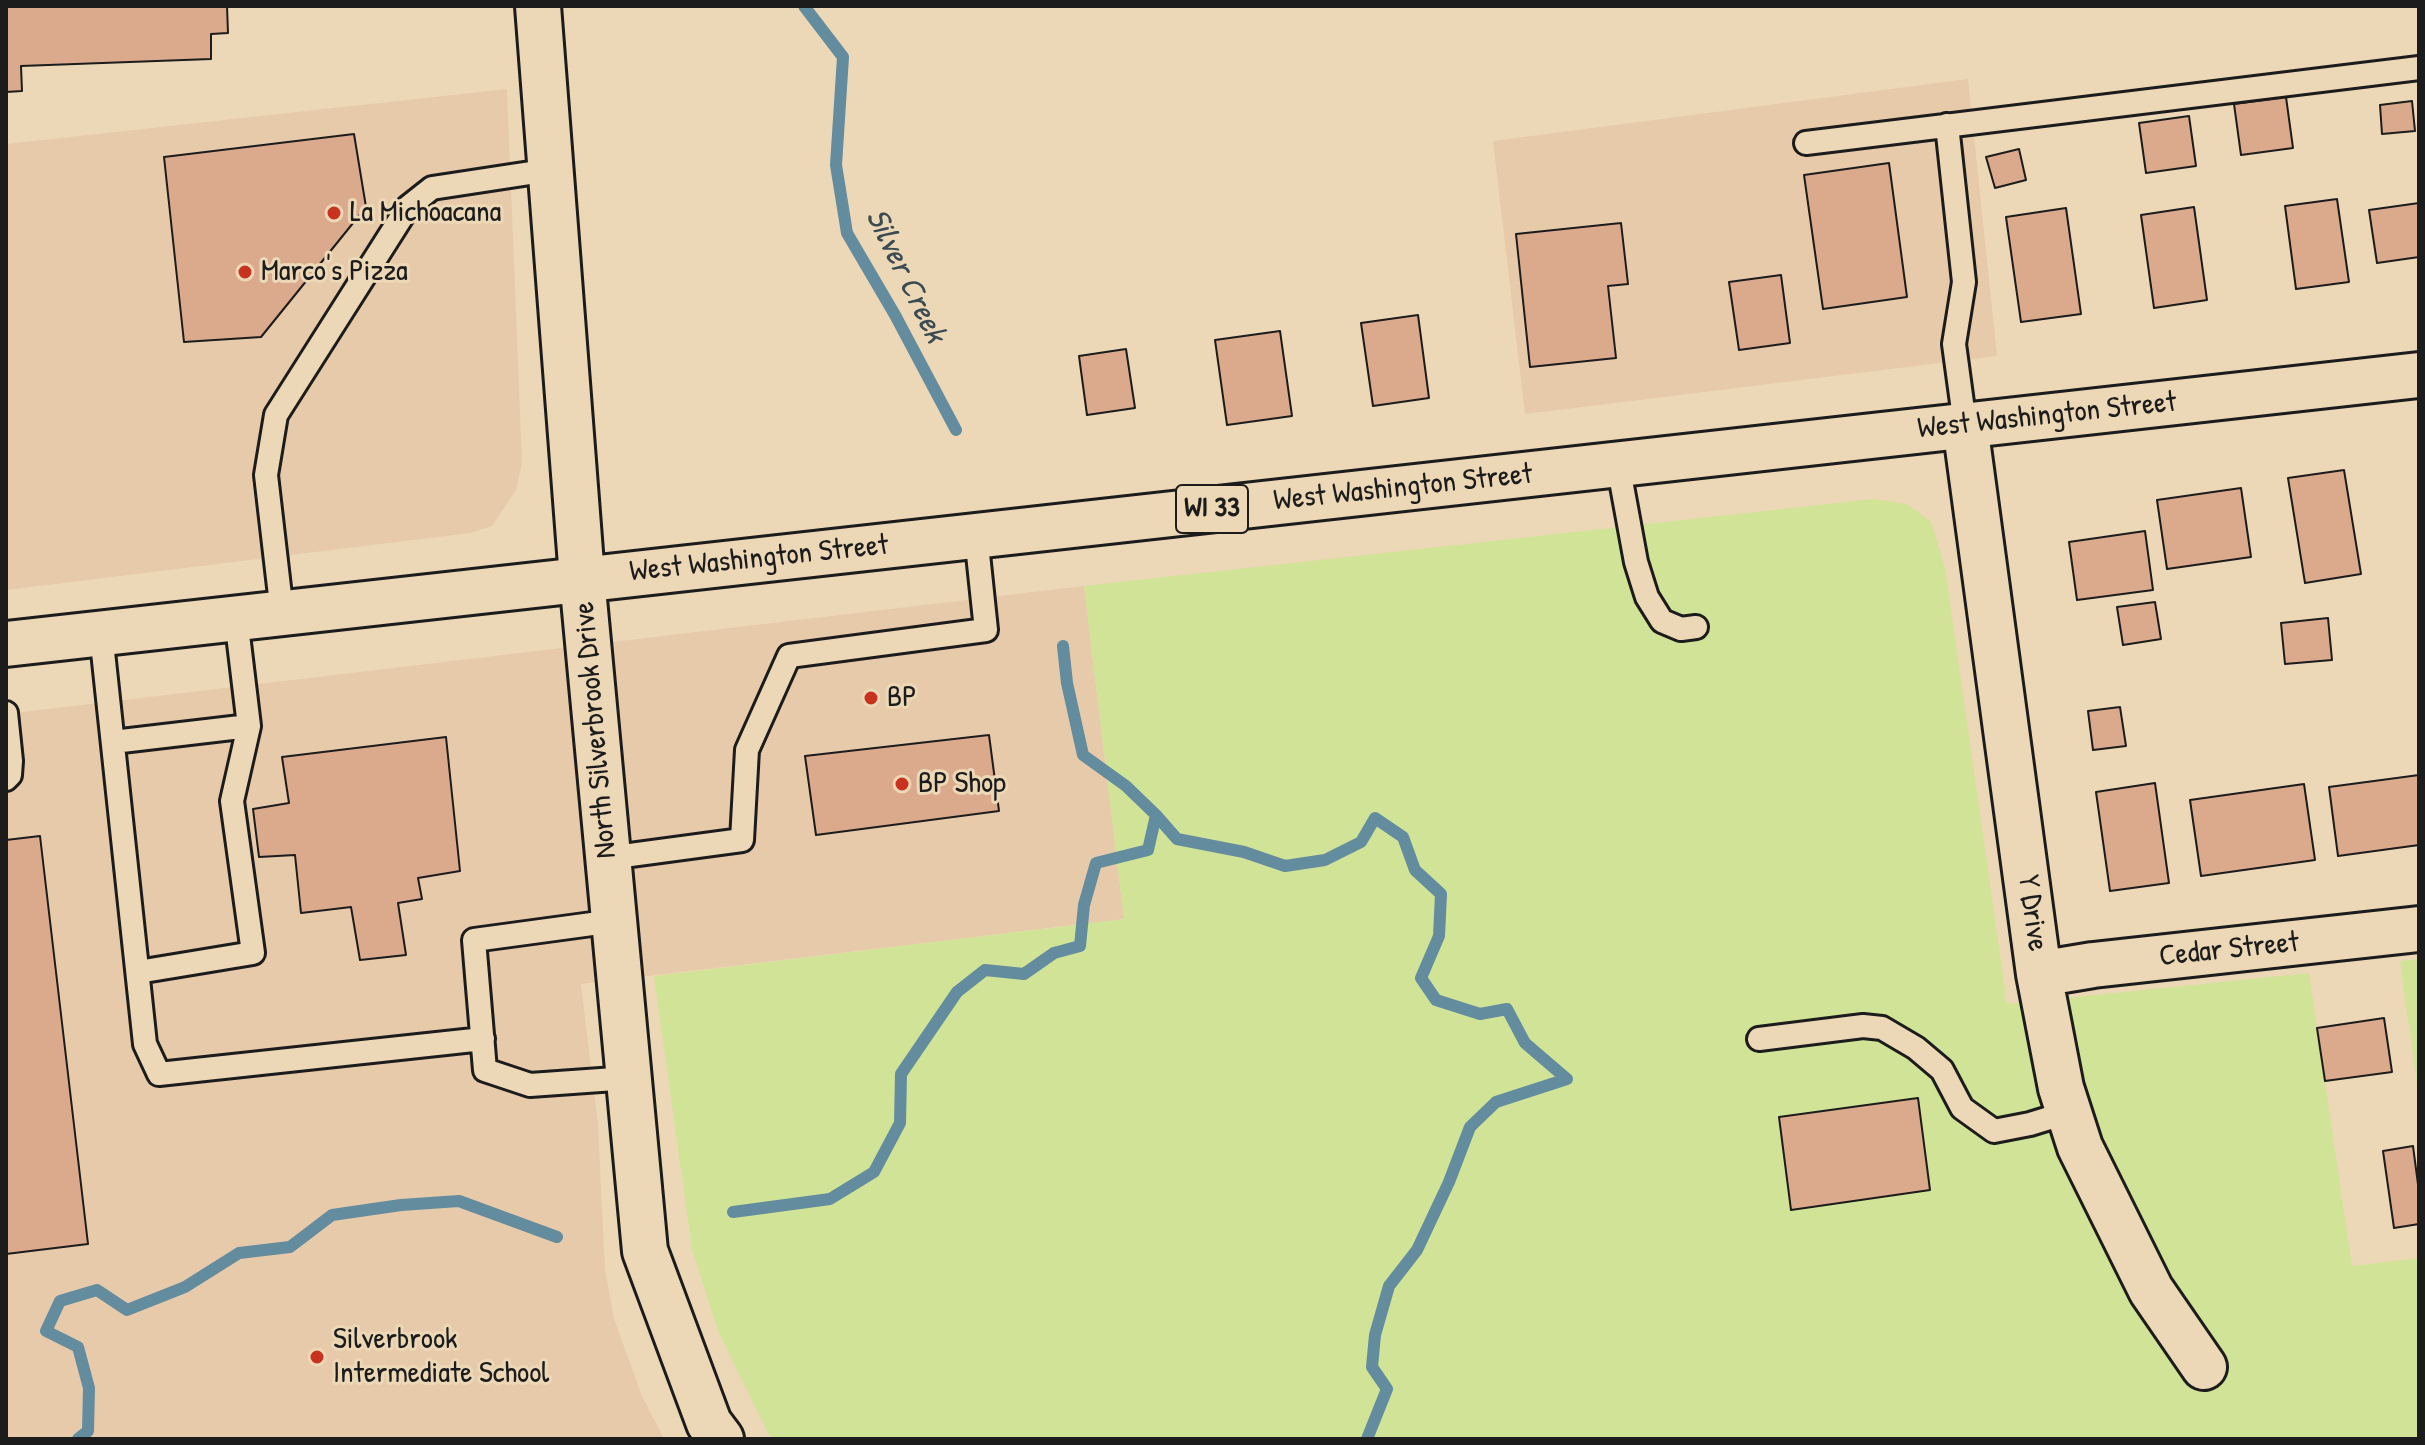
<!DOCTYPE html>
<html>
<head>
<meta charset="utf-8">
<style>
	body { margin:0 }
	#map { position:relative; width:2425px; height:1445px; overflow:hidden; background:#ecd8b6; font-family:"Patrick Hand",sans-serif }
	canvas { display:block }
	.frame { position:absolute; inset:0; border:8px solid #1c1c1c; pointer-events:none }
</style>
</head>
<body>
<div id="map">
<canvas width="2425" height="1445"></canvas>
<div class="frame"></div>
</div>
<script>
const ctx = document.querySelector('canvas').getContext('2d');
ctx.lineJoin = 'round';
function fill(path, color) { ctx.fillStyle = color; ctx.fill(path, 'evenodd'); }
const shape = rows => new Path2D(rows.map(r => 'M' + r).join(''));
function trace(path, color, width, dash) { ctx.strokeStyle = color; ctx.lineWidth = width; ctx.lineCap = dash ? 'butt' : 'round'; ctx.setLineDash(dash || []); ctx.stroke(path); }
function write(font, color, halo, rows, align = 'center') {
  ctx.font = font + ' "Patrick Hand",sans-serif'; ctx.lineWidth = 6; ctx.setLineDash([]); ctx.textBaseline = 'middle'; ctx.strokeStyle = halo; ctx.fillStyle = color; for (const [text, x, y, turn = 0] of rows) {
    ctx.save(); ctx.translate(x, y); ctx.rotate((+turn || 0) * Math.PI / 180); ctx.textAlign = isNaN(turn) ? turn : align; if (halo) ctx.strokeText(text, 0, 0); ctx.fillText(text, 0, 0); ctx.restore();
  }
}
fill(shape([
	[1968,79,1997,356,1525,414,1493,141],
	[507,89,522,463,516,490,492,526,470,533,6,590,6,144],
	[1084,586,1124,919,581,984,598,1124,605,1270,614,1319,642,1396,664,1439,6,1439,6,714]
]), '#e7caaa');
fill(shape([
	[1873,499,1907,504,1931,522,1945,568,2007,1004,2309,973,2352,1266,2419,1258,2419,1439,771,1439,718,1331,692,1249,654,976,1124,919,1084,586],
	[2419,959,2419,1099,2400,961]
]), '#d0e397');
trace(shape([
	[804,6,843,57,836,165,847,233,895,315,956,430],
	[1156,815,1177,839,1244,852,1285,866,1325,860,1361,842,1375,818,1403,837,1415,870,1441,894,1439,936,1421,978,1436,1000,1480,1014,1507,1009,1525,1043,1567,1079,1496,1102,1470,1127,1449,1182,1417,1250,1389,1286,1375,1335,1372,1367,1387,1389,1367,1439],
	[733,1212,830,1199,874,1172,900,1123,901,1074,957,992,985,970,1024,974,1054,953,1080,946,1084,905,1096,863,1148,850,1156,815,1126,786,1083,755,1067,683,1063,646],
	[78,1439,88,1431,89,1388,78,1347,46,1331,60,1301,97,1290,127,1310,185,1287,239,1253,290,1247,332,1215,401,1205,459,1201,557,1237]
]), '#638c9e', 12);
const building = shape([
	[6,6,227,6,228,33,211,34,211,59,21,66,22,91,6,92,6,6],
	[2286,97,2293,148,2241,155,2234,104,2286,97],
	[2412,101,2415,131,2382,134,2380,105,2412,101],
	[2189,116,2196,166,2146,173,2139,123,2189,116],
	[354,134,366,207,261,337,184,342,164,157,354,134],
	[2019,149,2026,180,1995,188,1986,157,2019,149],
	[1889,163,1907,297,1823,309,1804,175,1889,163],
	[2337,199,2349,282,2296,289,2285,206,2337,199],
	[2419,203,2419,257,2377,263,2369,210,2419,203],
	[2194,207,2207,300,2154,308,2141,215,2194,207],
	[2066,208,2081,314,2021,322,2006,217,2066,208],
	[1621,223,1628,284,1608,286,1616,358,1530,367,1516,234,1621,223],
	[1781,275,1790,343,1739,350,1729,282,1781,275],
	[1418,315,1429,398,1373,406,1361,323,1418,315],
	[1280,331,1292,416,1227,425,1215,340,1280,331],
	[1126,349,1135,408,1087,415,1079,356,1126,349],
	[2344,470,2361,574,2305,583,2288,478,2344,470],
	[2241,488,2251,557,2167,569,2157,500,2241,488],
	[2145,531,2153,590,2077,600,2069,542,2145,531],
	[2155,602,2161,639,2123,645,2117,607,2155,602],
	[2328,618,2332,660,2285,664,2281,623,2328,618],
	[2120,707,2126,746,2093,750,2088,711,2120,707],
	[989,735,999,811,816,835,805,756,989,735],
	[446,737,460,871,418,878,422,899,398,903,406,955,360,960,351,907,301,913,295,855,259,857,253,809,289,803,282,757,446,737],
	[2419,775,2419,845,2338,856,2329,787,2419,775],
	[2155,783,2169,883,2110,891,2096,792,2155,783],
	[2304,784,2315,860,2201,876,2190,800,2304,784],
	[40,836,88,1244,6,1254,6,840,40,836],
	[2384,1018,2392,1072,2325,1081,2317,1028,2384,1018],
	[1918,1098,1930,1190,1791,1210,1779,1117,1918,1098],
	[2413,1146,2419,1192,2419,1224,2394,1228,2383,1151,2413,1146]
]);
fill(building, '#dbaa8d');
trace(building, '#1c1c1c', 2);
const service = shape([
	[1947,125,1964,282,1954,344,1965,425],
	[1806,143,2419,68],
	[1618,464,1636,562,1647,597,1662,621,1681,629,1696,627],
	[282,613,266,475,276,415,408,207,432,188,550,170],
	[101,633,145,1044,159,1074,483,1039],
	[6,713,11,761,10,775,6,779],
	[113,742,249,726,236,618],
	[608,858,742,840,747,750,789,656,986,630,976,535],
	[614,921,474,940,485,1070,530,1085,629,1078],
	[138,972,253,953,232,801,249,726],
	[1759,1039,1863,1026,1882,1028,1916,1048,1942,1070,1962,1108,1994,1131,2030,1124,2069,1112]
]);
const minor = shape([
	[538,6,582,578,645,1251,709,1423,721,1439],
	[1965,425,2039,974,2061,1088,2080,1147,2151,1290,2204,1367],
	[2039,974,2093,965,2419,929]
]);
const primary = shape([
	[6,644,2419,375]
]);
trace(service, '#1c1c1c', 28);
trace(minor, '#1c1c1c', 50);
trace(primary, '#1c1c1c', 50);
trace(service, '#ecd8b6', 22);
trace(minor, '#ecd8b6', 44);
trace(primary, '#ecd8b6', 44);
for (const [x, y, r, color] of [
	[334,213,8,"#c8321e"],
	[245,272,8,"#c8321e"],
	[871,698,8,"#c8321e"],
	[902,784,8,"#c8321e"],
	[317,1357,8,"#c8321e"]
]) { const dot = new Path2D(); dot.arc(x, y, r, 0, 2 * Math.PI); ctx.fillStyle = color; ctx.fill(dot); trace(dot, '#ecd8b6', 3); }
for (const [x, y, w] of [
	[1212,509,72]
]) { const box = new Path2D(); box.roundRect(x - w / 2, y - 24, w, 48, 6); ctx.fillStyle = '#ecd8b6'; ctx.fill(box); trace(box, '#1c1c1c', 2); }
write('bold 28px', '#1c1c1c', null, [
	["WI 33",1212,509]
]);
write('30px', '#1c1c1c', '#ecd8b6', [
	["La Michoacana",350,213],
	["Marco's Pizza",261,272],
	["BP",887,698],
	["BP Shop",918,784],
	["Silverbrook",333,1340],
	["Intermediate School",333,1374]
], 'left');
write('30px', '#1c1c1c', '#ecd8b6', [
	["West Washington Street",2047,416,-6],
	["West Washington Street",1403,488,-6],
	["West Washington Street",759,559,-6],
	["North Silverbrook Drive",596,730,-95],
	["Y Drive",2032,913,82],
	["Cedar Street",2229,950,-6]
]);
write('italic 32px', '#3a4b52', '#ecd8b6', [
	["Silver Creek",905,276,64]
]);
</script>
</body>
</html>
